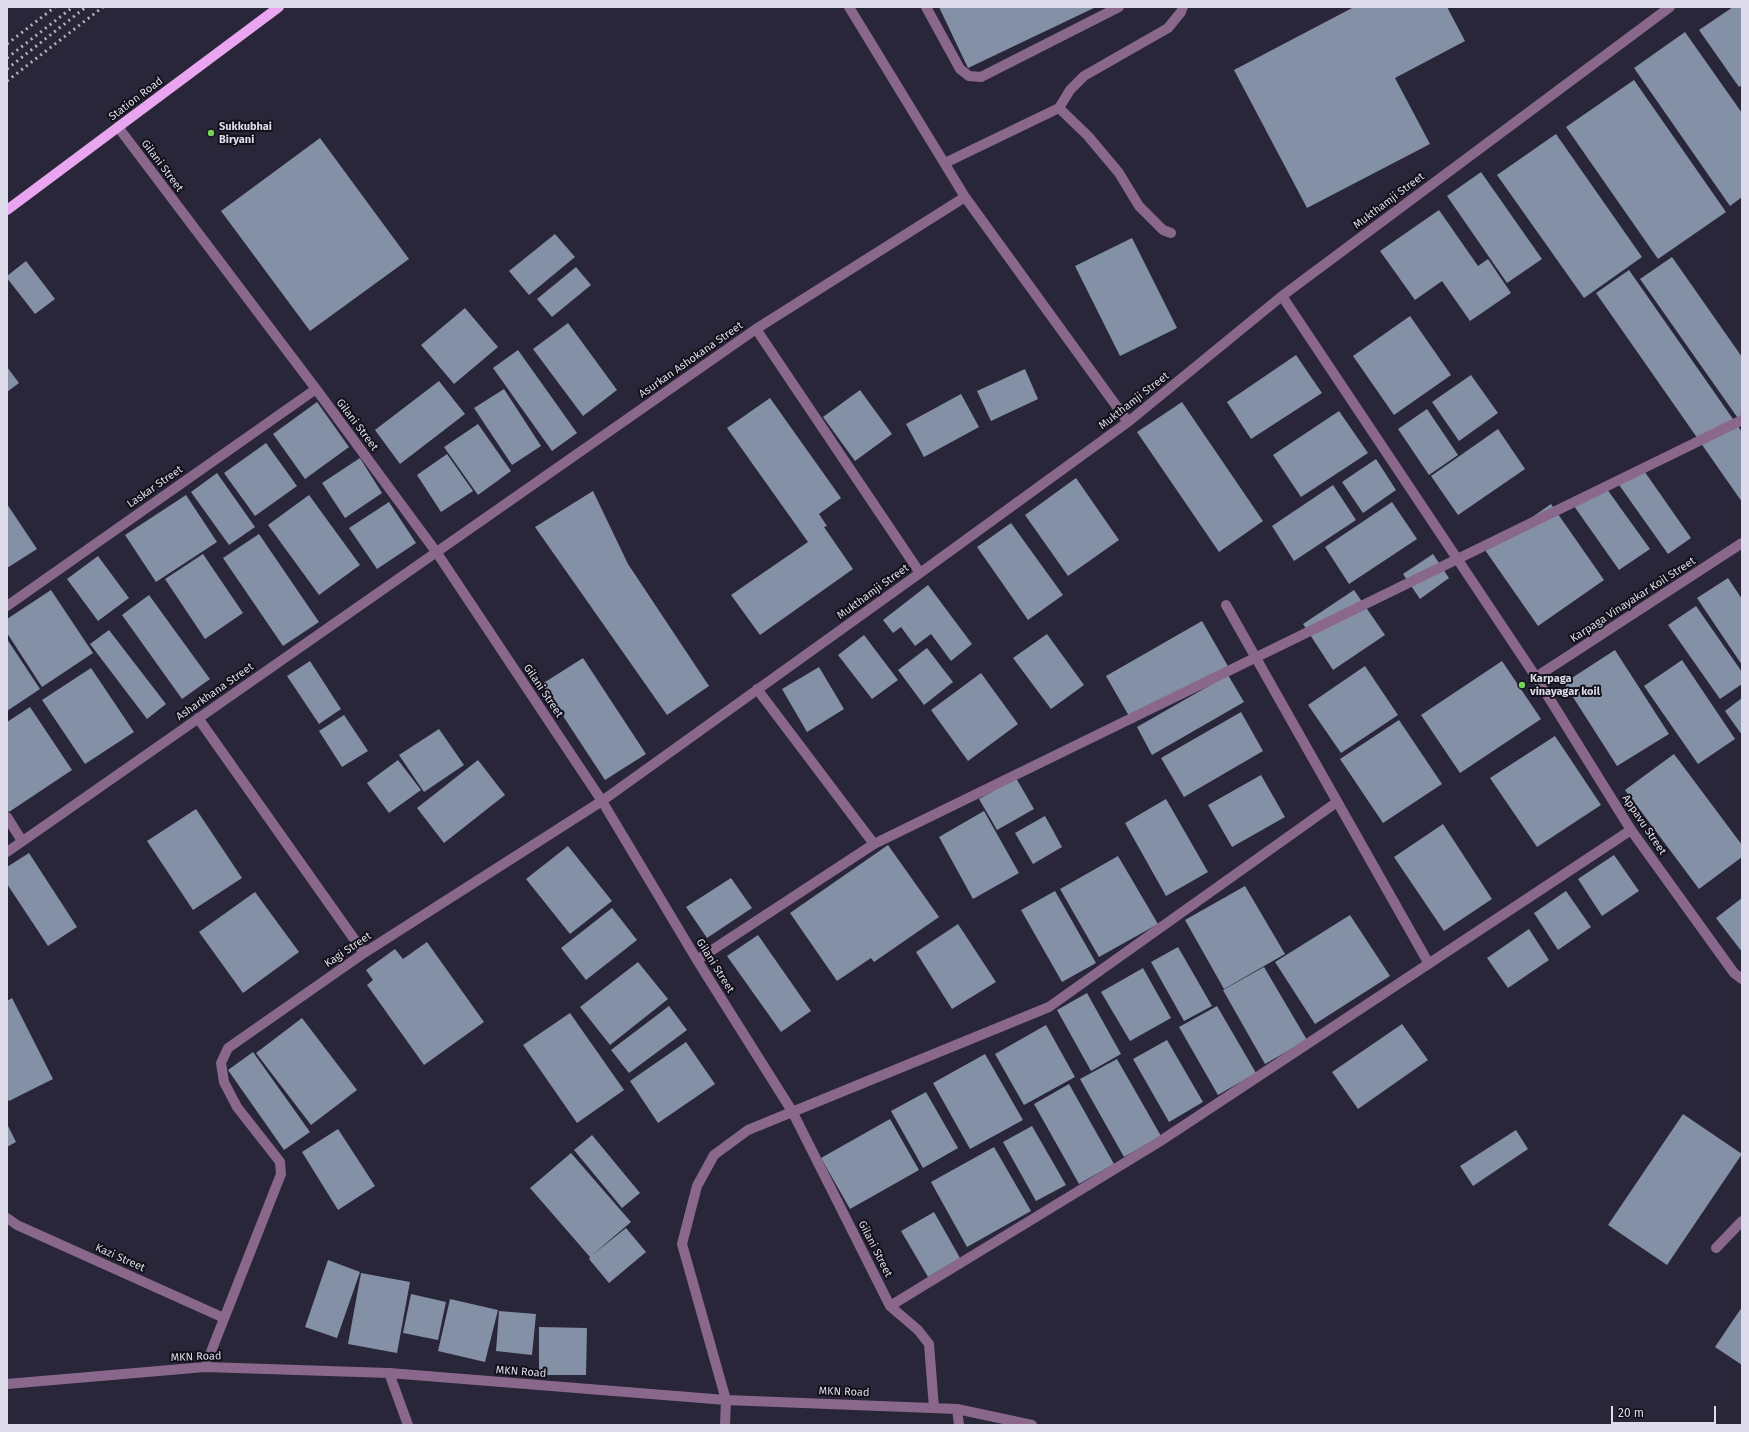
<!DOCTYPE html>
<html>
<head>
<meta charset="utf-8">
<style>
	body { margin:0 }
	#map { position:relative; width:1749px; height:1432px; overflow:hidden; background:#2a263a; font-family:"Fira Sans",sans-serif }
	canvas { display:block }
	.frame { position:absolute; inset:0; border:8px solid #dedcea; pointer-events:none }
	.scale { position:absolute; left:1611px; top:1406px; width:105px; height:18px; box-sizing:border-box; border:2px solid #dedcea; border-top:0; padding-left:5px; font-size:12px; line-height:14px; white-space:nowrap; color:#dedcea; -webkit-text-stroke:3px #121019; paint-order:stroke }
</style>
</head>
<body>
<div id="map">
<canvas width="1749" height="1432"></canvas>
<div class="frame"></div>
<div class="scale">20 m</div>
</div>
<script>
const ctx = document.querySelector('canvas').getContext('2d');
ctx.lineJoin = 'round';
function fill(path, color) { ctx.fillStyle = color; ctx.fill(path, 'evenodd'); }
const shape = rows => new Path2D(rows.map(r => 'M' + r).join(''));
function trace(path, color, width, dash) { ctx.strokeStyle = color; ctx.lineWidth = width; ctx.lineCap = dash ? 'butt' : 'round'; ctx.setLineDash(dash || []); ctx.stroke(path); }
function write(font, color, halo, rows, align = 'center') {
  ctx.font = font + ' "Fira Sans",sans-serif'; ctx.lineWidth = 4; ctx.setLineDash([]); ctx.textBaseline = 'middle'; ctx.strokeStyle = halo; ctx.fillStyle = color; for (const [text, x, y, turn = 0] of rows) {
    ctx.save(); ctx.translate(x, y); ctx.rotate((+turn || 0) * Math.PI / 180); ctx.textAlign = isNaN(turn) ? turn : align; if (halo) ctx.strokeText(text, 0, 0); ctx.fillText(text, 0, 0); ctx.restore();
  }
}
fill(shape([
	[939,7,1096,7,968,68],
	[1354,7,1447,7,1465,41,1395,78,1430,144,1307,208,1234,70],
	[1733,7,1742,7,1742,85,1739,87,1699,30],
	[1685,32,1742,113,1742,197,1730,206,1634,68],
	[1634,80,1726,212,1658,259,1566,127],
	[1556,134,1642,257,1584,298,1497,175],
	[320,138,409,259,310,331,221,211],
	[1481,172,1542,259,1507,283,1447,196],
	[1439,210,1478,266,1488,259,1511,293,1470,321,1442,281,1415,300,1380,251],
	[555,234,575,257,529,295,509,271],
	[1132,238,1177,328,1120,356,1075,266],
	[1672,257,1742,357,1742,424,1640,279],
	[26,261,55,299,35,314,7,278,7,276],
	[576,267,591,285,552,317,537,299],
	[1629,270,1742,432,1742,502,1596,293],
	[465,308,498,347,454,384,421,345],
	[1410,316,1451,375,1394,415,1353,356],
	[568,323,617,390,583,416,533,349],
	[518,350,577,433,552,451,493,368],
	[1296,355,1322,393,1251,439,1227,402],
	[7,367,19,383,7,392],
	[1025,369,1038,399,991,421,977,391],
	[1471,375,1498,413,1459,441,1432,402],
	[439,381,465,414,400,464,375,430],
	[504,389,541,446,512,465,474,408],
	[860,390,892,434,855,461,823,417],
	[961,394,979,427,924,457,906,424],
	[770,398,841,498,819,514,827,526,824,527,853,569,760,635,731,595,808,542,727,428],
	[317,402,349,447,305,479,273,434],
	[1182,402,1263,521,1219,552,1137,432],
	[1427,409,1458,455,1429,475,1398,429],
	[1339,411,1368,453,1301,497,1273,455],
	[478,424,511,471,478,495,444,447],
	[1498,429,1525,469,1458,515,1431,476],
	[266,443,297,486,255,516,224,473],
	[447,454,473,491,441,512,417,475],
	[360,458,382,493,345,518,322,483],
	[1376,459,1396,490,1363,513,1342,482],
	[1640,465,1691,538,1668,554,1617,482],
	[217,473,255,527,229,545,191,492],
	[1076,478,1119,540,1068,576,1025,515],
	[1333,485,1356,520,1294,561,1272,526],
	[1604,485,1650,549,1619,570,1574,506],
	[593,491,628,564,709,686,667,715,535,527],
	[186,495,217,542,156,582,125,535],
	[309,495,360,565,319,595,268,525],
	[389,502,416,543,377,569,349,528],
	[1392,502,1417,539,1349,584,1325,547],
	[7,504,37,549,7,568],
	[1551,504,1604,580,1538,626,1485,550],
	[1011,523,1063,595,1028,620,977,547],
	[259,534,319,622,283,646,223,558],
	[203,554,243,613,205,639,165,579],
	[1433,554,1449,578,1420,599,1403,574],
	[98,556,129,598,98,621,67,579],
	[1728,578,1742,599,1742,665,1697,598],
	[928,585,972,644,951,661,931,634,915,646,901,627,893,633,883,620],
	[51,590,93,653,42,687,7,633,7,619],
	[1354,590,1385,635,1333,670,1303,624],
	[149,595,210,679,182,699,122,615],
	[1696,606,1742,672,1742,684,1720,699,1668,625],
	[1202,621,1229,668,1133,723,1106,676],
	[109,630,166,704,147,719,90,644],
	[1047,634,1084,685,1051,709,1013,658],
	[864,635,898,680,872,699,838,655],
	[7,639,40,689,7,711],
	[927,648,953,682,924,705,898,670],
	[1615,650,1669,734,1617,766,1564,683],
	[583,658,646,754,605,780,542,684],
	[1682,660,1735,739,1698,764,1644,686],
	[310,661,341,709,319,724,287,676],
	[1502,661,1541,719,1460,773,1421,715],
	[1365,666,1398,715,1341,753,1308,705],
	[819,667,844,709,807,732,782,689],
	[91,668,134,732,85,764,42,700],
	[981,673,1018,724,968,761,931,710],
	[1228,675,1244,702,1152,755,1137,727],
	[1742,698,1742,735,1725,711],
	[30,707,72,770,9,812,7,810,7,722],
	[1241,712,1263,751,1184,797,1161,758],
	[344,715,368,751,342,767,319,731],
	[1399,720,1442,784,1383,823,1340,759],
	[439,729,464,765,424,792,399,755],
	[1555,736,1601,805,1537,847,1490,778],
	[1674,754,1742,845,1742,857,1699,889,1625,790],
	[398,760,421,790,389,813,367,783],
	[478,760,505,795,444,843,417,808],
	[1261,775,1285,817,1232,847,1208,805],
	[1016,778,1034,809,997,830,979,799],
	[1166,799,1208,872,1166,896,1125,823],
	[196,809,242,878,193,910,147,841],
	[984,811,1019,873,973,899,939,837],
	[1045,816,1062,847,1033,864,1015,833],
	[1443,824,1492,899,1444,931,1394,857],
	[888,845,939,917,874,962,871,958,837,981,790,913],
	[568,846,612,901,570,934,526,879],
	[29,853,77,927,48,946,7,884,7,867],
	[1614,855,1639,891,1602,916,1578,879],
	[1118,856,1158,924,1099,957,1060,889],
	[731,878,752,908,707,938,686,907],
	[1245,886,1285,954,1224,989,1185,920],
	[1055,891,1096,963,1062,982,1021,910],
	[1566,891,1591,927,1558,950,1534,913],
	[255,892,299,952,243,993,199,932],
	[1742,898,1742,952,1716,918],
	[612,908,637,940,586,980,561,948],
	[1350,915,1390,976,1315,1024,1275,962],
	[958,924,996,982,952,1009,916,952],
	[1529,929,1549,960,1508,988,1487,958],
	[758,935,811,1011,781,1032,727,956],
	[427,942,484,1022,424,1065,367,985,373,980,366,970,395,949,403,959],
	[1178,947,1212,1006,1184,1021,1151,962],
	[638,962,668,999,610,1045,580,1007],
	[1264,967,1307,1040,1265,1064,1223,990],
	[1143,968,1171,1018,1130,1041,1101,992],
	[1087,993,1121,1054,1091,1071,1057,1010],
	[12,998,53,1079,9,1101,7,1098,7,1001],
	[669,1006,687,1030,629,1073,611,1050],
	[1217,1006,1256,1073,1218,1095,1179,1027],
	[570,1013,624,1090,577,1123,523,1045],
	[302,1018,357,1090,311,1125,256,1053],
	[1402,1024,1428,1060,1358,1109,1332,1072],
	[1046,1025,1075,1077,1024,1105,995,1054],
	[1167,1040,1203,1102,1169,1122,1133,1059],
	[686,1042,715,1084,658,1123,630,1081],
	[253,1052,310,1132,284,1150,228,1070],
	[985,1054,1023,1120,970,1149,933,1083],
	[1117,1059,1161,1136,1124,1157,1080,1079],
	[1069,1084,1114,1164,1079,1184,1034,1104],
	[926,1092,958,1148,923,1168,891,1111],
	[1683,1114,1742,1154,1667,1265,1608,1225],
	[890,1119,919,1170,850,1209,821,1158],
	[7,1124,16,1142,7,1147],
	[1032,1126,1066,1185,1036,1201,1003,1142],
	[338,1129,375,1186,338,1210,302,1152],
	[1516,1130,1528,1149,1473,1186,1460,1166],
	[592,1135,640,1193,622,1208,574,1150],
	[994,1147,1031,1211,967,1247,931,1182],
	[571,1153,631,1222,591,1256,626,1228,646,1252,609,1283,589,1259,590,1257,530,1188],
	[934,1212,960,1258,928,1277,901,1231],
	[328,1260,360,1272,337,1338,305,1327],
	[361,1273,410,1282,397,1353,348,1344],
	[411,1294,446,1302,438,1340,403,1333],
	[450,1299,498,1310,485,1362,438,1351],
	[1742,1307,1742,1365,1715,1347],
	[499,1311,536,1314,532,1355,496,1351],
	[539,1327,587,1328,586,1375,539,1375]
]), '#8390a6');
trace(shape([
	[849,7,965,197,1128,422],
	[926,7,960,69,969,76,981,77,1119,7],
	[1059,108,1070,90,1084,76,1168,28,1181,12,1183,7],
	[118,127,316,389,437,553,602,801,697,960,792,1111,890,1306,918,1330,929,1344,934,1408],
	[945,163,1059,108,1088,136,1119,173,1139,206,1163,230,1171,233],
	[1282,296,1536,677,1631,830,1734,973,1742,979],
	[756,329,920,573],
	[1226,605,1429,964],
	[7,606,316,389],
	[1536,677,1742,543],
	[757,689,874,844],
	[198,718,364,953],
	[7,817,22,841],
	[7,852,756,329,965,197],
	[697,960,874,844,1742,420],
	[7,1218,17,1225,224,1318],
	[1716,1248,1742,1221],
	[890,1306,1159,1142,1631,830],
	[205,1367,281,1174,280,1162,277,1158,237,1107,224,1082,221,1063,228,1048,364,953,602,801,920,573,1128,422,1282,296,1670,7],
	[389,1373,408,1425],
	[7,1384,205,1367,389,1373,726,1400,957,1409,1032,1425],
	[957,1409,959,1425],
	[725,1425,726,1400,682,1244,697,1186,714,1155,748,1130,1049,1007,1337,802]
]), '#89688c', 10);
trace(shape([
	[7,210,279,7]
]), '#eaa5f1', 10);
trace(shape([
	[7,44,55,7],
	[7,58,73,7],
	[7,69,86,7],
	[7,81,103,7]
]), '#b5b2c2', 3, [2, 4]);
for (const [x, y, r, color] of [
	[211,133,4,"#76d25a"],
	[1522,685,4,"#76d25a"]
]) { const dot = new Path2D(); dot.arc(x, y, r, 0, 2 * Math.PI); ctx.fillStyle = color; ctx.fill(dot); trace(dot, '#121019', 1.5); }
write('11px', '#dedcea', '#121019', [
	["Station Road",136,99,-37],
	["Gilani Street",162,166,53],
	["Mukthamji Street",1389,201,-37],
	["Asurkan Ashokana Street",691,360,-35],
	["Mukthamji Street",1134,401,-38],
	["Gilani Street",357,425,53],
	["Laskar Street",155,487,-35],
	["Mukthamji Street",873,592,-36],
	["Karpaga Vinayakar Koil Street",1633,600,-33],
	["Gilani Street",543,691,56],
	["Asharkhana Street",215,692,-35],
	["Appavu Street",1644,825,56],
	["Kagi Street",348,950,-34],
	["Gilani Street",715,966,58],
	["Gilani Street",875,1249,63],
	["Kazi Street",120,1258,24],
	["MKN Road",196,1357,-2],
	["MKN Road",521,1372,4],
	["MKN Road",844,1392,2]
]);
write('bold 11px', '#dedcea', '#121019', [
	["Sukkubhai",219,127],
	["Biryani",219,140],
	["Karpaga",1530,679],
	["vinayagar koil",1530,692]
], 'left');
</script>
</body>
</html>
